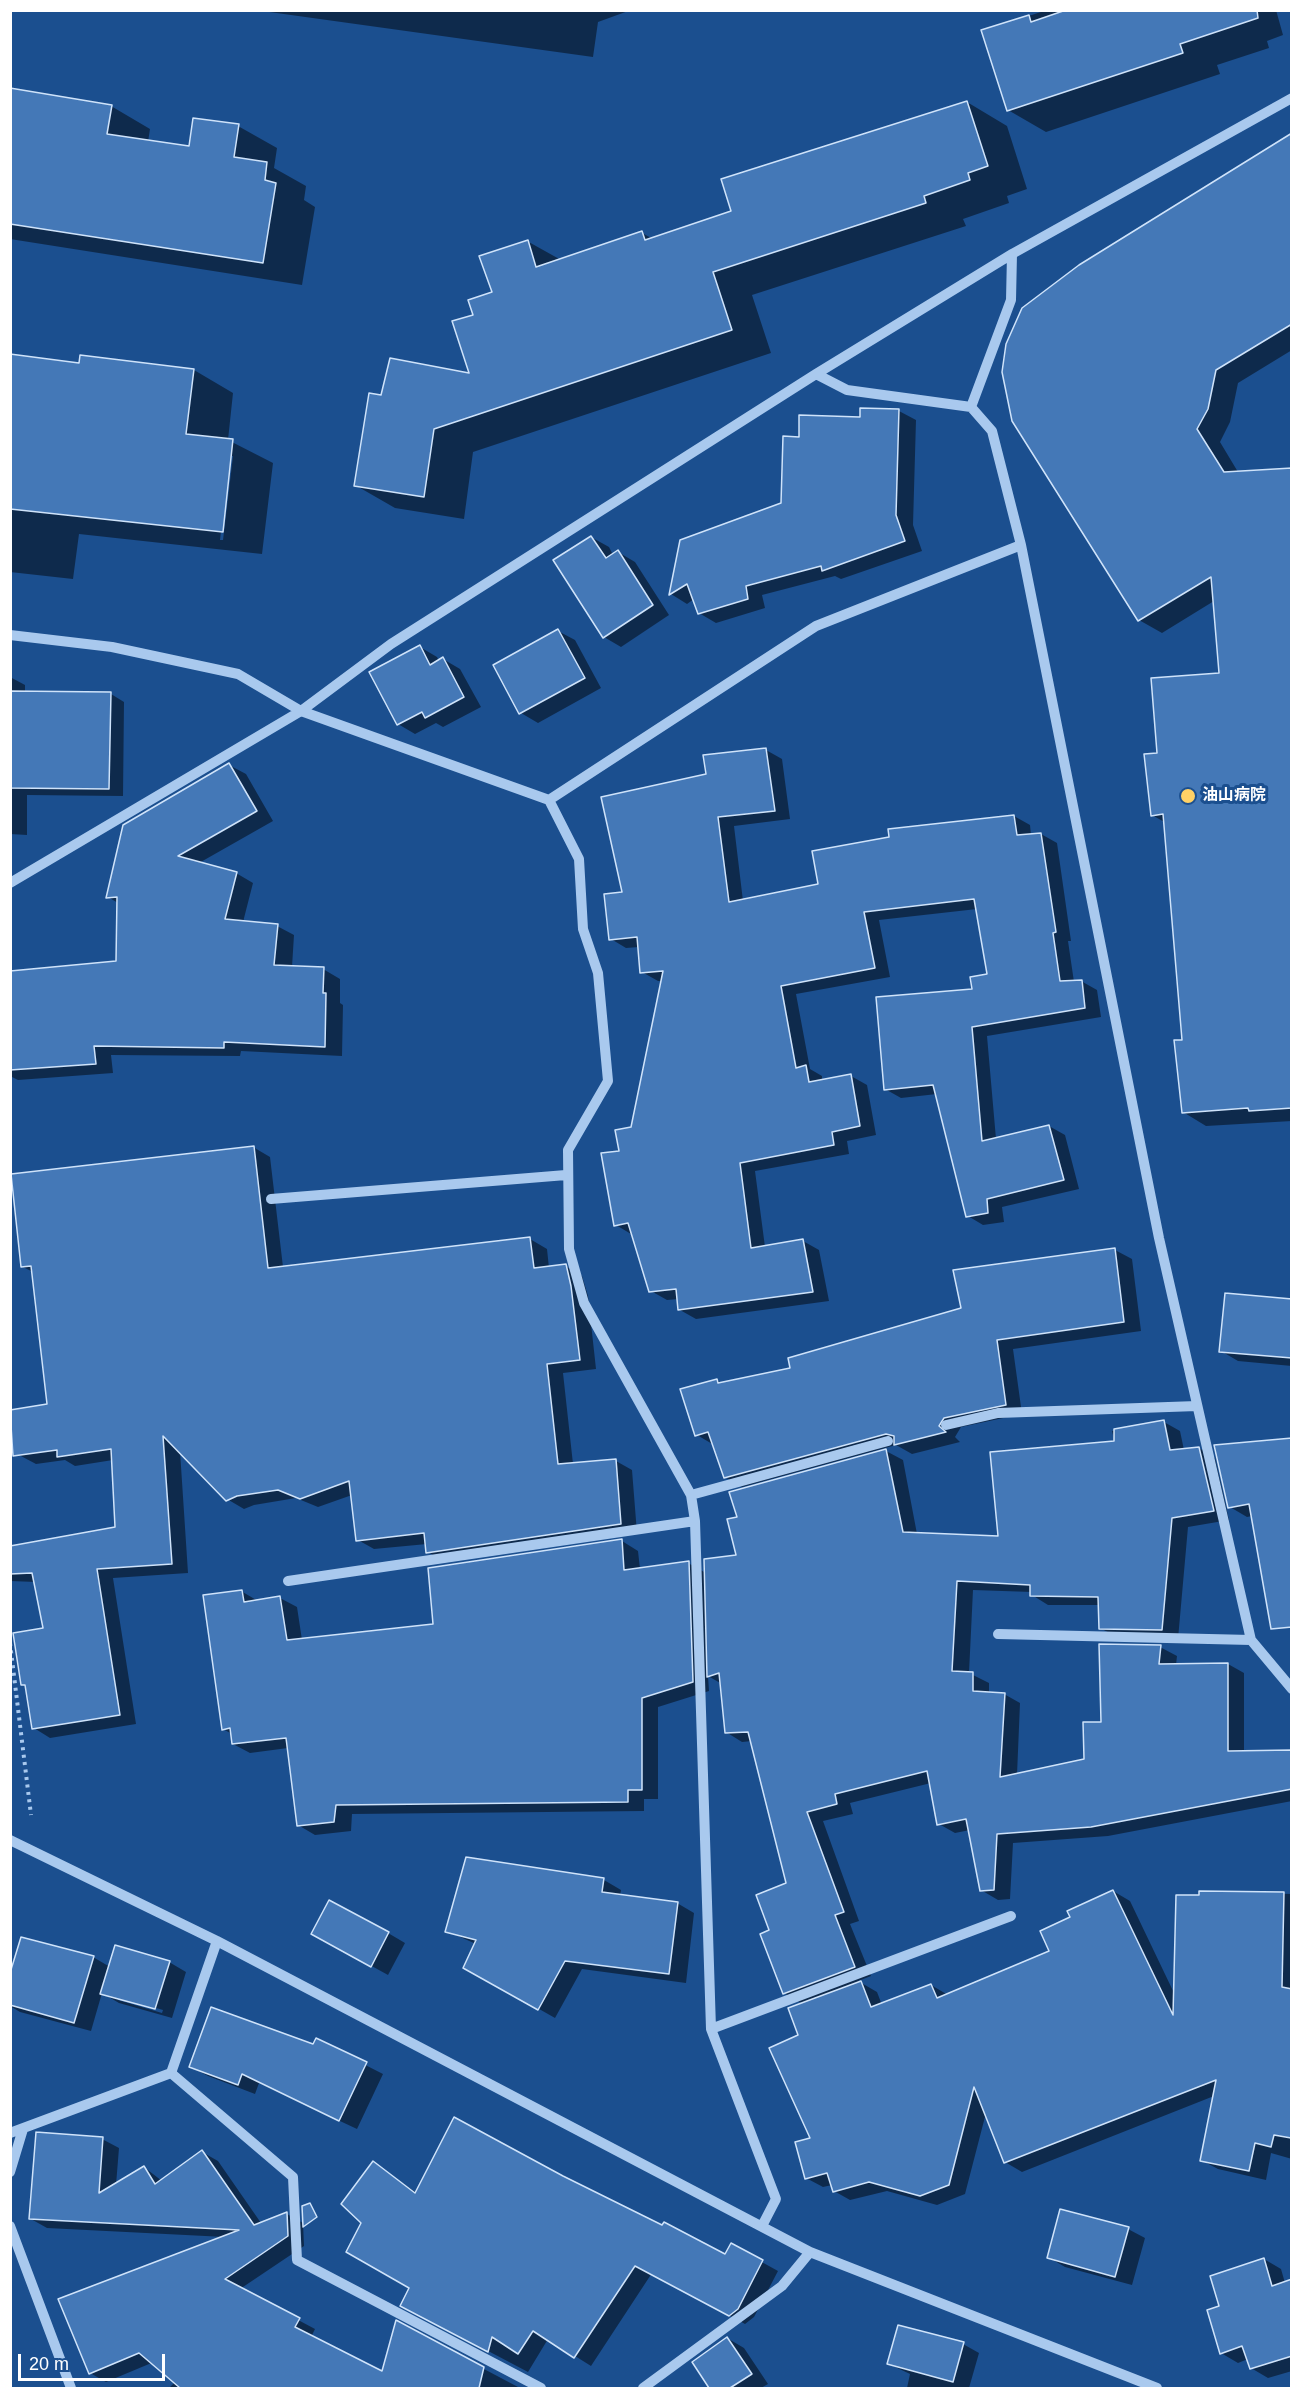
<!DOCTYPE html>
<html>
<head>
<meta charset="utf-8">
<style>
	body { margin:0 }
	#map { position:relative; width:1302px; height:2399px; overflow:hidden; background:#1b4f8f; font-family:Helvetica,sans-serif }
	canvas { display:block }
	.frame { position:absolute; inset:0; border:12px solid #fff; pointer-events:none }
	.scale { position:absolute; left:18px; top:2354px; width:147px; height:27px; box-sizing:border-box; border:3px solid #fff; border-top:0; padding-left:8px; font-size:18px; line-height:21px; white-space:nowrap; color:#fff; -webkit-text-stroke:4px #1b4f8f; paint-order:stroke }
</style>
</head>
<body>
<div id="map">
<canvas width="1302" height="2399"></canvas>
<div class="frame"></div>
<div class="scale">20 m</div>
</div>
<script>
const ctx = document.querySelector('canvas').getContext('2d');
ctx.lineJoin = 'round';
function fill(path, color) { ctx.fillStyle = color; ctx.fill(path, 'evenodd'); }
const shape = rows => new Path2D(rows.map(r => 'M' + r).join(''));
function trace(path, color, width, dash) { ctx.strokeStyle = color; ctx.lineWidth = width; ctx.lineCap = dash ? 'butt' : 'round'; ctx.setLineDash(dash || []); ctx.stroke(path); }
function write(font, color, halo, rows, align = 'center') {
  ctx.font = font + ' Helvetica,"Noto Sans JP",sans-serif'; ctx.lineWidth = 6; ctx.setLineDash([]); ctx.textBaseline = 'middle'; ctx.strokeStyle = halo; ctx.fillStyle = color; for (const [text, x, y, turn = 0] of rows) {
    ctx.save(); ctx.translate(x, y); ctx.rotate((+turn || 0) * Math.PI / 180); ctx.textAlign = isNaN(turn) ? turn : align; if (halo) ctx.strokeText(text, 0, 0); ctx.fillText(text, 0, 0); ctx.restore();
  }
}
fill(shape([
	[255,10,631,10,598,22,593,57],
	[1047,10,1276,10,1283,35,1267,41,1269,48,1217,65,1220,74,1046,132,1008,110,983,31],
	[10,90,111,106,150,129,148,142,191,148,238,126,277,148,274,168,306,186,304,200,315,207,302,285,10,239],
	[967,102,1007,126,1027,189,1007,196,1009,203,963,219,966,226,752,295,771,353,473,452,464,519,395,508,355,485,382,397,471,375,475,316,527,241,561,260,642,233,653,239,733,212],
	[1292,135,1292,350,1238,383,1230,422,1220,442,1238,472,1292,469,1292,1121,1206,1126,1183,1112,1184,1041,1166,823,1152,815,1159,754,1221,674,1214,601,1162,633,1139,620,1013,421],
	[10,355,80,365,194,370,233,393,228,440,273,463,262,554,79,534,73,579,10,572],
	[230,456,233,456,223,540,220,540],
	[899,411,916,420,913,525,922,551,841,579,835,576,762,595,765,608,716,623,699,613,694,599,687,604,671,594,681,542,782,504,800,438,861,419],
	[591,537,609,547,613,555,618,552,635,562,669,615,621,647,604,637],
	[558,631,575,640,601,688,538,723,521,713],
	[420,647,437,657,439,661,443,659,460,669,481,707,443,727,436,723,415,734,398,724,371,673],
	[10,677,25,685,25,693,111,694,124,702,123,796,27,795,27,835,10,834],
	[766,750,782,759,790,819,734,826,743,901,820,885,1014,816,1030,825,1031,835,1041,834,1057,843,1071,941,1068,941,1074,982,1081,981,1097,990,1101,1017,987,1036,996,1139,1049,1126,1065,1135,1079,1189,1002,1207,1004,1222,983,1225,968,1216,937,1094,901,1098,885,1089,988,976,977,909,879,920,890,977,796,994,810,1069,822,1076,822,1081,851,1076,867,1085,876,1135,847,1141,849,1154,755,1171,765,1247,803,1241,819,1250,829,1301,696,1319,680,1310,679,1299,667,1300,651,1291,631,1234,616,1225,620,1152,633,1128,663,981,658,981,642,972,639,947,626,948,611,939,624,894,708,775],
	[229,765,246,774,273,821,199,863,236,873,253,883,243,922,277,926,294,935,292,967,323,969,340,979,340,1003,343,1005,342,1056,241,1051,240,1056,111,1055,113,1073,18,1080,10,1076,10,973,118,963,118,903,108,897],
	[253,1147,270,1157,283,1267,530,1239,547,1249,549,1268,565,1266,582,1276,588,1296,596,1369,563,1373,573,1464,616,1461,632,1470,637,1533,444,1562,428,1552,427,1544,374,1549,358,1540,352,1495,318,1507,296,1498,254,1505,244,1509,227,1499,180,1451,188,1573,113,1578,136,1724,50,1738,34,1728,26,1686,23,1684,45,1629,36,1582,10,1581,10,1547,117,1529,113,1460,75,1466,65,1460,36,1464,19,1455,49,1405,33,1272,23,1267],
	[1115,1250,1132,1259,1141,1331,1013,1349,1022,1414,961,1427,955,1437,960,1442,912,1454,896,1445,742,1487,725,1477,714,1445,697,1435,717,1380,723,1384,791,1369,963,1310],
	[1292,1301,1292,1366,1238,1361,1221,1351],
	[1164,1422,1180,1431,1184,1450,1199,1448,1215,1458,1229,1520,1188,1527,1178,1639,1117,1637,1100,1628,1100,1605,1048,1605,1032,1595,1032,1592,973,1590,969,1673,989,1683,989,1693,1004,1694,1020,1703,1017,1775,1086,1761,1103,1723,1160,1647,1177,1656,1176,1665,1228,1664,1244,1673,1244,1752,1292,1752,1292,1801,1108,1836,1013,1843,1010,1899,998,1900,981,1890,970,1830,955,1833,939,1824,931,1783,850,1803,853,1814,823,1821,859,1921,850,1924,871,1976,858,1981,877,1992,882,2005,931,1985,948,1995,1051,1952,1072,1918,1113,1891,1130,1901,1175,1995,1200,1892,1292,1894,1292,2159,1271,2153,1266,2180,1218,2169,1201,2160,1214,2096,1022,2172,1005,2162,986,2113,965,2194,937,2205,887,2191,850,2200,834,2191,832,2185,823,2187,806,2178,812,2139,800,2036,803,2004,784,1993,770,1931,788,1884,752,1741,742,1742,726,1732,722,1684,708,1676,709,1691,658,1707,658,1799,644,1799,644,1811,352,1814,351,1831,315,1835,298,1825,288,1748,250,1753,233,1744,232,1734,223,1729,241,1591,258,1601,280,1598,297,1607,302,1640,435,1625,622,1541,638,1551,640,1569,688,1563,706,1573,738,1557,739,1518,886,1451,903,1460,917,1534,999,1538,1115,1443,1112,1431],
	[1292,1440,1252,1516,1247,1517,1230,1507],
	[467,1859,604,1880,621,1890,620,1896,677,1903,694,1913,686,1983,582,1969,555,2018,465,1967,476,1944,447,1931],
	[388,1933,405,1943,388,1975,330,1943],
	[93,1957,110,1967,169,1962,186,1972,172,2018,119,2003,102,1993,91,2031,20,2012,10,2006,10,1978],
	[118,1997,163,2010,162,2013,118,2000],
	[316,2040,383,2074,357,2129,259,2083,255,2094,208,2076,191,2067,313,2046],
	[102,2139,119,2148,116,2185,144,2167,162,2181,202,2152,218,2161,261,2223,287,2214,303,2223,304,2246,240,2289,315,2329,311,2337,383,2373,397,2323,518,2387,169,2388,228,2331,106,2382,90,2373,225,2237,47,2228,31,2219],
	[373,2163,417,2193,563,2178,726,2256,731,2245,778,2271,754,2317,745,2324,652,2273,591,2366,548,2339,528,2372,418,2314,411,2288,363,2223],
	[1128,2229,1145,2238,1132,2285,1065,2267,1048,2257],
	[1264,2259,1281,2269,1285,2283,1292,2281,1292,2371,1268,2378,1251,2368,1248,2359,1238,2363,1221,2353,1221,2307],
	[727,2338,744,2348,768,2384,761,2388,711,2388,694,2362],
	[963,2344,979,2353,969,2388,907,2388,910,2374,889,2364]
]), '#0007');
const building = shape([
	[1066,10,1257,10,1258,18,1180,44,1183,53,1007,111,981,30,1029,15,1031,22,1066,10],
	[10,88,112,105,107,134,189,146,193,118,239,124,234,157,267,162,265,180,276,183,263,263,10,224,10,88],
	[967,101,988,166,968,173,970,180,924,196,926,203,713,272,732,330,434,429,424,497,354,486,369,393,381,395,390,358,469,373,452,321,473,315,468,300,492,292,479,256,528,240,536,267,642,231,645,240,731,211,721,179,967,101],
	[1292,133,1292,324,1216,370,1208,409,1197,429,1224,472,1292,468,1292,1108,1249,1111,1248,1108,1182,1113,1174,1040,1182,1040,1163,814,1151,816,1144,754,1157,753,1151,678,1219,673,1211,577,1138,621,1012,421,1002,372,1006,344,1022,308,1079,265,1292,133],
	[10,354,79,363,80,355,194,369,186,434,233,439,223,532,10,509,10,354],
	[860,408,899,409,896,515,905,541,822,571,821,566,746,586,748,599,698,614,687,584,669,595,680,540,781,503,783,436,799,437,799,415,860,417,860,408],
	[591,536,606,558,618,550,653,605,603,638,553,560,591,536],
	[558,629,585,678,519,714,493,665,558,629],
	[420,645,430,665,443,657,464,697,425,718,422,712,397,725,369,672,420,645],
	[10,691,111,692,109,789,10,788,10,691],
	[766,748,775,811,718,817,729,902,818,884,812,851,889,837,888,829,1014,815,1017,835,1041,833,1056,932,1053,933,1060,981,1082,980,1085,1008,972,1027,982,1141,1049,1125,1064,1180,987,1199,988,1213,966,1217,933,1085,884,1090,876,997,972,989,970,977,987,974,974,899,864,912,875,968,781,986,796,1068,806,1065,809,1082,851,1074,860,1126,832,1132,834,1145,740,1163,751,1248,803,1239,813,1292,678,1310,676,1289,649,1292,628,1223,614,1226,601,1153,619,1151,615,1130,631,1127,663,971,640,973,637,937,609,940,604,894,622,892,601,797,706,774,703,755,766,748],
	[229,763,257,811,178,856,237,872,225,919,278,924,274,965,324,967,323,993,326,993,325,1047,224,1042,224,1048,94,1046,96,1064,10,1070,10,971,116,961,117,897,106,898,123,825,229,763],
	[254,1146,268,1268,530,1237,534,1268,566,1264,571,1286,580,1360,547,1364,558,1464,616,1459,621,1524,426,1553,424,1533,356,1541,349,1481,300,1499,278,1490,237,1496,226,1501,163,1436,172,1564,97,1569,120,1715,32,1729,25,1685,21,1685,13,1633,43,1628,32,1573,10,1574,10,1546,115,1527,111,1449,57,1457,57,1450,13,1456,10,1410,47,1404,31,1266,21,1267,11,1174,254,1146],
	[1115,1248,1124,1322,997,1340,1006,1405,944,1418,939,1426,946,1432,894,1445,894,1436,886,1434,724,1478,708,1432,695,1436,680,1389,717,1379,718,1383,790,1368,788,1358,961,1308,953,1270,1115,1248],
	[1225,1293,1292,1299,1292,1358,1219,1352,1225,1293],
	[1164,1420,1170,1450,1199,1447,1214,1511,1172,1518,1162,1630,1099,1629,1098,1597,1030,1596,1030,1585,957,1581,952,1671,973,1672,973,1691,1005,1693,1000,1777,1084,1759,1083,1722,1101,1722,1099,1644,1161,1645,1159,1664,1228,1663,1228,1751,1292,1750,1292,1789,1091,1827,997,1834,994,1890,980,1891,966,1819,937,1825,927,1771,835,1794,837,1804,807,1812,844,1912,835,1915,855,1967,783,1994,760,1934,769,1930,756,1895,786,1883,748,1732,725,1733,719,1673,707,1677,704,1559,736,1555,727,1519,737,1517,729,1492,886,1449,903,1532,998,1536,990,1452,1114,1441,1114,1429,1164,1420],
	[1292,1438,1292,1627,1271,1629,1249,1504,1228,1508,1214,1445,1292,1438],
	[622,1539,624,1570,689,1561,693,1682,642,1698,642,1790,628,1790,628,1802,336,1805,334,1822,297,1826,286,1738,232,1744,230,1728,222,1730,203,1595,242,1590,244,1602,280,1596,287,1640,433,1624,428,1568,622,1539],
	[466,1857,604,1878,602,1892,678,1902,669,1974,565,1961,538,2010,463,1968,476,1940,445,1932,466,1857],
	[1113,1890,1173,2015,1176,1895,1199,1895,1199,1891,1284,1892,1282,1987,1292,1989,1291,2138,1274,2135,1271,2147,1255,2143,1249,2171,1200,2161,1216,2080,1004,2163,974,2087,949,2185,920,2196,869,2182,833,2192,827,2173,805,2179,795,2142,810,2138,769,2048,798,2035,788,2008,861,1981,871,2007,931,1984,937,1998,1049,1951,1040,1931,1070,1917,1067,1911,1113,1890],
	[329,1900,389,1932,371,1967,311,1934,329,1900],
	[21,1937,94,1956,74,2023,10,2005,10,1973,21,1937],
	[115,1945,170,1961,155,2009,100,1994,115,1945],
	[211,2007,313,2044,316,2038,367,2062,339,2121,242,2074,238,2085,189,2067,211,2007],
	[454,2117,563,2176,662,2225,664,2222,725,2254,731,2243,763,2260,738,2309,729,2316,635,2266,574,2358,533,2331,518,2354,492,2337,488,2352,400,2306,409,2288,346,2252,361,2223,341,2204,373,2161,415,2193,454,2117],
	[36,2132,103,2137,99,2193,144,2166,155,2184,202,2150,254,2225,287,2212,288,2236,225,2279,300,2318,295,2327,382,2371,396,2320,484,2367,479,2388,180,2388,139,2353,89,2374,58,2299,239,2230,29,2219,36,2132],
	[310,2203,317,2217,303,2227,302,2206,310,2203],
	[1060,2209,1129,2227,1115,2277,1047,2258,1060,2209],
	[1264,2258,1272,2286,1292,2279,1292,2356,1250,2369,1242,2346,1220,2354,1207,2310,1219,2306,1210,2276,1264,2258],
	[898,2325,964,2342,953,2382,887,2364,898,2325],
	[727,2337,752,2374,730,2388,709,2388,692,2362,727,2337]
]);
fill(building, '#4478b7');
trace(building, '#cfe3fa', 1.5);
trace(shape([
	[10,1643,31,1815]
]), '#a9c9ee', 4, [3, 4.5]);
trace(shape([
	[816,374,847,390,971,407,992,431,1021,545,1159,1238,1251,1640,1292,1689],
	[971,407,1011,300,1012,254],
	[10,635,112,647,238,674,301,711,549,800,579,859,583,929,598,973,608,1081,568,1150,569,1249,584,1303,691,1495,695,1521,711,2029,776,2199,762,2226],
	[549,800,816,626,1021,545],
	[10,883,301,711,391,644,816,374,1012,254,1292,98],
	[271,1199,566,1175],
	[946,1425,998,1413,1197,1406],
	[691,1495,888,1441],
	[288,1581,695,1521],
	[998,1634,1251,1640],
	[10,1840,217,1941,810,2252,1157,2388],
	[711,2029,1011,1916],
	[171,2073,293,2177,297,2260,541,2388],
	[10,2133,171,2073,217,1941],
	[10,2172,23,2129],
	[10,2226,71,2388],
	[643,2388,782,2286,810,2252]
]), '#a9c9ee', 10);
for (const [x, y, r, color] of [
	[1188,796,8,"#ffd166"]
]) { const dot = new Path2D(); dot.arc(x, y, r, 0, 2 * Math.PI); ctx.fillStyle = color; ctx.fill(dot); trace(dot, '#1b4f8f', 2); }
write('bold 16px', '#fff', '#1b4f8f', [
	["油山病院",1202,796]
], 'left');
</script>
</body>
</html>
